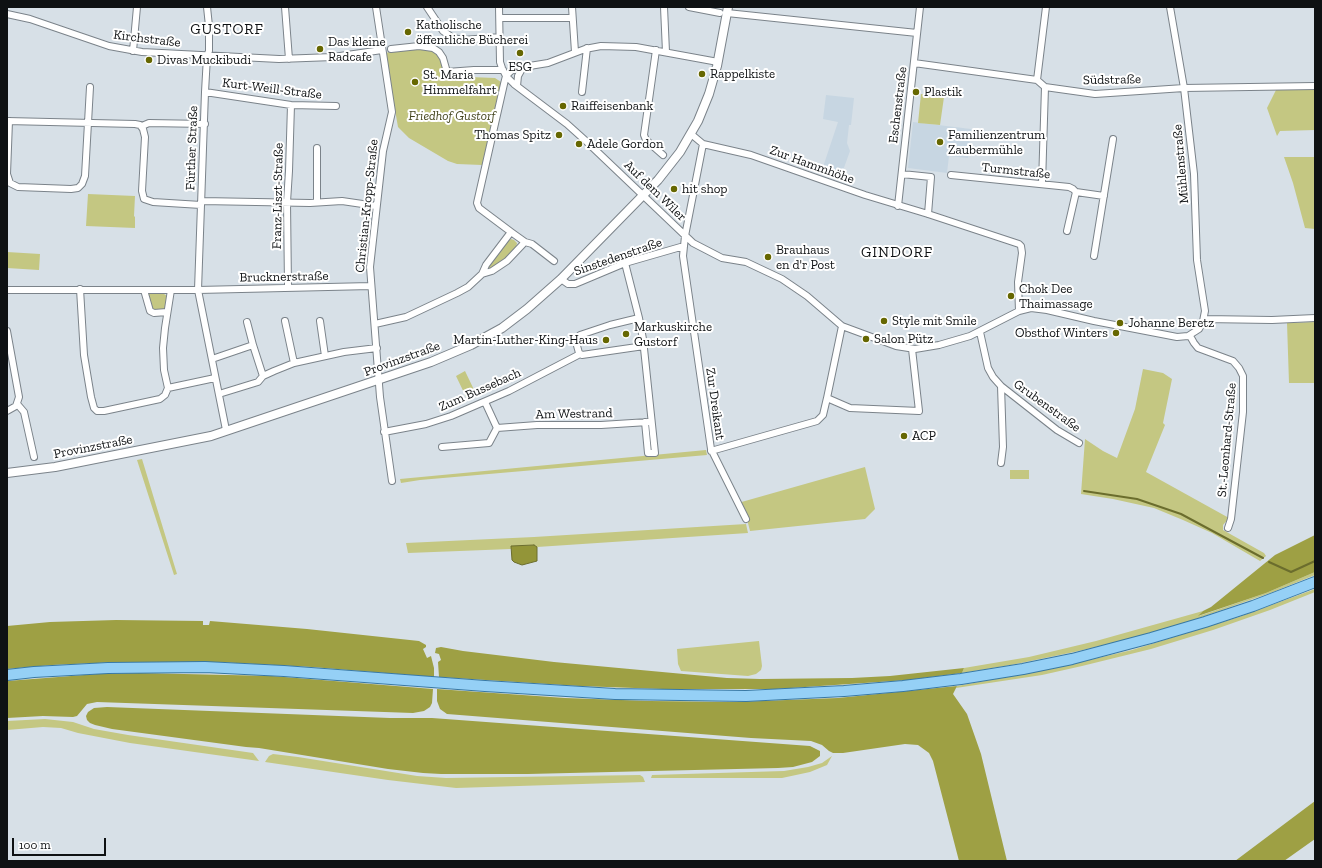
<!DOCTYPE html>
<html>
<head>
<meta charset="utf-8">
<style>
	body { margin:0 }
	#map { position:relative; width:1322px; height:868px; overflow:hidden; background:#d7e0e7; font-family:"Zilla Slab",serif }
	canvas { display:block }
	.frame { position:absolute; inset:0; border:8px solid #0e1113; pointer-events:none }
	.scale { position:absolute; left:12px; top:838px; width:94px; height:18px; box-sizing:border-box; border:2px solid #0e1113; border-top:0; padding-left:5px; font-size:12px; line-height:14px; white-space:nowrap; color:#0e1113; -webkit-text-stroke:3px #fff; paint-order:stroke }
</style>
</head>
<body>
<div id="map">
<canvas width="1322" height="868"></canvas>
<div class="frame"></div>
<div class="scale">100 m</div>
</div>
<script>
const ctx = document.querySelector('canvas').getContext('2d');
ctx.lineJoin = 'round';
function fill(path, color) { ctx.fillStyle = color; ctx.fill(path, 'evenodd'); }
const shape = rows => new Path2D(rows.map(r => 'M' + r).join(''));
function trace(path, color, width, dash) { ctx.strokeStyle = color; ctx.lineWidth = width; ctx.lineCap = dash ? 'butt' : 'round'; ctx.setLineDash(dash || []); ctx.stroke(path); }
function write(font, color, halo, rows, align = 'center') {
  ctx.font = font + ' "Zilla Slab",serif'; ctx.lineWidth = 4; ctx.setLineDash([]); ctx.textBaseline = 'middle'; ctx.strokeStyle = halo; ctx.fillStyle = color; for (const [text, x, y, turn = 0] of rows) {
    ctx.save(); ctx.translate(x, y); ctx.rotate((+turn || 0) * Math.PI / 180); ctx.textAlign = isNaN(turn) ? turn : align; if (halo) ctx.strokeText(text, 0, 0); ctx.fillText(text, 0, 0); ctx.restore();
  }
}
fill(shape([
	[826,95,854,98,851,125,849,125,847,143,850,151,841,176,822,170,838,122,823,119],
	[913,122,971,129,968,158,949,156,947,173,908,168]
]), '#c7d6e2');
fill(shape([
	[410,48,428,49,435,52,440,58,444,76,495,78,501,82,482,165,457,164,448,161,409,138,398,127,385,53],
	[1315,87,1315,130,1280,131,1277,136,1267,108,1277,88],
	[921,94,944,97,940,125,918,123],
	[1284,157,1315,157,1315,229,1305,228,1293,183],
	[88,194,135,196,134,216,135,217,135,228,86,226],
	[511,239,514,240,517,243,516,248,505,259,486,272,484,271,508,241],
	[7,252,40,254,39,270,7,268],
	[150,293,164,294,167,296,165,310,151,309,147,295],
	[1315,322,1315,383,1289,383,1287,323],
	[1143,369,1163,373,1172,379,1163,423,1165,425,1146,472,1229,518,1223,525,1223,530,1264,553,1266,556,1260,561,1212,533,1183,520,1154,508,1113,499,1081,494,1085,439,1103,451,1117,458,1135,409],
	[465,371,477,396,468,401,456,376],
	[706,450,707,455,420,480,401,483,400,479],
	[142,459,177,574,174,575,137,460],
	[865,467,875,509,865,519,750,531,748,523,738,503],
	[1010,470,1029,470,1029,479,1010,479],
	[746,524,748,533,537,547,534,545,512,546,511,549,408,553,406,543,534,537],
	[1315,572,1315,575,1273,592,1196,619,1195,620,1134,638,1074,652,1011,665,962,673,964,668,1029,657,1096,641,1203,611,1199,616,1208,613,1266,593],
	[1315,589,1315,592,1270,610,1213,630,1151,649,1082,666,1042,675,956,688,957,686,1055,668,1132,650,1239,617],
	[759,641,762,666,761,670,756,674,748,676,681,671,678,664,677,649],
	[45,719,73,722,94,729,128,735,253,753,259,761,130,743,78,733,61,728,43,727,7,730,7,721],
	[273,754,298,757,417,776,446,778,640,775,643,777,645,782,456,788,388,780,265,762,269,756],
	[832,756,827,765,810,772,782,778,651,778,652,775,784,771,808,767,822,763]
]), '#c4c782');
fill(shape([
	[1315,535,1315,572,1266,593,1198,616,1203,611,1211,607,1275,555],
	[116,620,203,621,203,625,209,625,210,621,307,629,419,641,426,645,426,647,423,649,427,658,431,656,434,668,434,677,312,667,218,662,119,662,52,665,7,669,7,626,50,622],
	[441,647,463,651,554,662,727,678,760,679,852,678,890,676,964,668,962,673,908,680,776,689,663,689,579,686,439,677,438,662,441,660,439,654,435,653,436,648],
	[140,673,272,676,433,689,432,703,430,707,424,711,413,713,97,702,87,704,77,716,73,717,43,716,7,718,7,681,97,674],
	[957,686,953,694,967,714,981,754,1007,861,959,861,933,761,929,753,918,745,905,744,843,753,833,753,829,751,822,745,811,741,751,738,447,714,440,709,437,701,437,689,565,698,650,701,736,702,838,698],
	[107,707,390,718,432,718,810,746,820,751,820,756,812,762,793,767,778,768,528,774,441,774,423,773,388,769,259,748,246,747,112,729,95,725,90,723,87,720,86,716,88,712,94,708],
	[1315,801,1315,839,1284,861,1235,861]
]), '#9ea044');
const water = shape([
	[534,545,537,547,537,561,522,565,514,562,512,560,511,546,534,545]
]);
fill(water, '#939538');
trace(water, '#6b6d2d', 1);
trace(shape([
	[1084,491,1137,499,1181,514,1263,558],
	[1269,562,1291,572,1315,561]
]), '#6b6d2d', 2);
const minor = shape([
	[207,7,209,26,209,51,207,56,205,92,198,290,226,430],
	[285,7,289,59],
	[376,7,392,112,383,151,370,267,380,397,392,481],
	[427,7,443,31,453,38,463,40,500,37],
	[499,7,500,62,502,68,506,76,514,84,567,124,587,142,693,243,722,258,746,262,782,279,807,296,842,326,896,346,915,349,939,345,970,336,1019,311,1031,308,1047,310,1094,321,1177,337,1188,336,1199,329,1203,321,1205,311,1197,260,1194,174,1184,88,1170,7],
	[572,7,575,52],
	[664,7,666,52],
	[689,7,720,13],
	[727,13,917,33],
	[7,14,30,19,109,46,142,52,279,59,333,57,382,50],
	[500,18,572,18],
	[391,49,419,46,433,48,439,52,443,58,447,72,474,70,503,70],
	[656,50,644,135,646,140,663,155],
	[133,51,137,7],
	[914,63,1037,80,1045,87,1095,94,1184,88,1315,86],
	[1037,80,1046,7],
	[517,86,518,76,523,67],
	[205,92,291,105,336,106],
	[582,92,587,48],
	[7,121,135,124,140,125,143,129,145,137,142,191,144,199,153,202,201,205],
	[9,121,7,174,10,183,18,187,71,189,78,188,82,184,85,176,90,87],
	[142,126,149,123,205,124],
	[691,134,703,144,751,155,865,195,928,214,1019,244,1021,246,1022,253,1018,282,1019,311],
	[703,144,685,236,683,256,711,449,746,519],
	[902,174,931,177,928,214],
	[951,175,1069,187,1073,189,1076,192,1104,196],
	[1042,184,1045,87],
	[202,201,310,203,342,201,376,206],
	[317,202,317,148],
	[898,206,920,7],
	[1067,231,1076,192],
	[511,232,479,208,477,203,504,84,506,76,511,71,517,68,548,63,585,49,601,46,636,47,718,62],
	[525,242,532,244,554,261],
	[1094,256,1113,139],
	[625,263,639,318,643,339,655,453,648,453,645,422],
	[561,279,568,284,575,284,625,263,684,246],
	[288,287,287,202,289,171,291,105],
	[80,289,84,355,91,397,94,408,97,411,104,411,160,399,165,395,168,388],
	[7,290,198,290,371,286],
	[144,290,150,311,154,313,167,312],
	[639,318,610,325,580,335,577,338,576,342,579,353,582,355,644,346],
	[1204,319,1272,320,1315,318],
	[285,321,294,363],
	[320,321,325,356],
	[247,322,253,345],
	[375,324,406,317,457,293,468,287,482,274,492,271,507,261,525,242,511,232,486,265,482,274],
	[842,326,827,398,850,408,919,411,912,349],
	[7,331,19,397,16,406,7,411],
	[980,332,988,368,993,377,1001,386,1003,447,1001,463],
	[1190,336,1194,343,1198,348,1233,361,1239,368,1243,376,1243,412,1231,519,1228,528],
	[212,359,253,345,263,376],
	[1001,386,1057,430,1079,443],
	[168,388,164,370,163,348,165,328,171,290],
	[168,388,215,378],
	[219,394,258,382,263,376,274,371,294,363,344,352,377,348],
	[485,402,497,428],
	[18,405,24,412,34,457],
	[497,428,537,425,601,425,648,422],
	[384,432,426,424,451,416,509,391,580,354],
	[442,447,489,443,497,428],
	[711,451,817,421,823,415,827,398]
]);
const tertiary = shape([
	[7,473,55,467,211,436,431,362,471,345,502,328,527,309,561,279,658,180,680,152,698,121,709,94,717,66,728,7]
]);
const primary = shape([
	[7,675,34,672,108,668,205,667,284,671,485,686,615,694,746,696,844,691,903,686,961,679,1023,669,1072,659,1151,638,1205,622,1253,606,1315,582]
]);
trace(minor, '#7b838a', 8);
trace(tertiary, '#7b838a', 10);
trace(primary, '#3878a3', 12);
trace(minor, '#fff', 6);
trace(tertiary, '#fff', 8);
trace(primary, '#95d0f6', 10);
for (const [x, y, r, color] of [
	[408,32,4,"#666701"],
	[320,49,4,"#666701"],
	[520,53,4,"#666701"],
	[149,60,4,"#666701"],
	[702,74,4,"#666701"],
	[415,82,4,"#666701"],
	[916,92,4,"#666701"],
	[563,106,4,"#666701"],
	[559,135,4,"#666701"],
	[940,142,4,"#666701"],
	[579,144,4,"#666701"],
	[674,189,4,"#666701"],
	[768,257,4,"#666701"],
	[1011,296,4,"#666701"],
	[884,321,4,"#666701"],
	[1120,323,4,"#666701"],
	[1116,333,4,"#666701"],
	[626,334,4,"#666701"],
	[866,339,4,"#666701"],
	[606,340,4,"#666701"],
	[904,436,4,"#666701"]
]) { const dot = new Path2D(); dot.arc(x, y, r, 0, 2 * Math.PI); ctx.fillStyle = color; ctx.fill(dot); trace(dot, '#fff', 1.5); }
write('13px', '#0e1113', '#fff', [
	["Katholische",416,25],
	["öffentliche Bücherei",416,40],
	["Das kleine",328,42],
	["Radcafe",328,57],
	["Divas Muckibudi",157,60],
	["ESG",520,67,"center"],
	["Rappelkiste",710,74],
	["St. Maria",423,75],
	["Himmelfahrt",423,90],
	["Plastik",924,92],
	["Raiffeisenbank",571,106],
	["Thomas Spitz",551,135,"right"],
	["Familienzentrum",948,135],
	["Zaubermühle",948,150],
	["Adele Gordon",587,144],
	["hit shop",682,189],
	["Brauhaus",776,250],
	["en d'r Post",776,265],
	["Chok Dee",1019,289],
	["Thaimassage",1019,304],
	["Style mit Smile",892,321],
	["Johanne Beretz",1128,323],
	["Markuskirche",634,327],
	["Gustorf",634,342],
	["Obsthof Winters",1108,333,"right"],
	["Salon Pütz",874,339],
	["Martin-Luther-King-Haus",598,340,"right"],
	["ACP",912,436]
], 'left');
write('13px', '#0e1113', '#fff', [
	["Kirchstraße",147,39,7],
	["Südstraße",1112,80,-1],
	["Kurt-Weill-Straße",272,89,7],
	["Eschenstraße",898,105,-83],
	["Fürther Straße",192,148,-88],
	["Mühlenstraße",1181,164,-95],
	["Zur Hammhöhe",812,165,20],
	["Turmstraße",1016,171,6],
	["Auf dem Wiler",655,191,44],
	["Franz-Liszt-Straße",278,196,-89],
	["Christian-Kropp-Straße",367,206,-84],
	["Sinstedenstraße",618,257,-19],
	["Brucknerstraße",284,277,-1],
	["Provinzstraße",402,359,-20],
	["Zum Bussebach",480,390,-24],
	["Zur Dreikant",715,404,82],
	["Grubenstraße",1047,406,36],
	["Am Westrand",574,414,-1],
	["St.-Leonhard-Straße",1227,440,-85],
	["Provinzstraße",93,447,-11]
]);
write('italic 13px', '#45461f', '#fff', [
	["Friedhof Gustorf",452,116]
]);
ctx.letterSpacing = '1px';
write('15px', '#0e1113', '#fff', [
	["GUSTORF",227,30],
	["GINDORF",897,253]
]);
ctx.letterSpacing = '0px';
</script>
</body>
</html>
